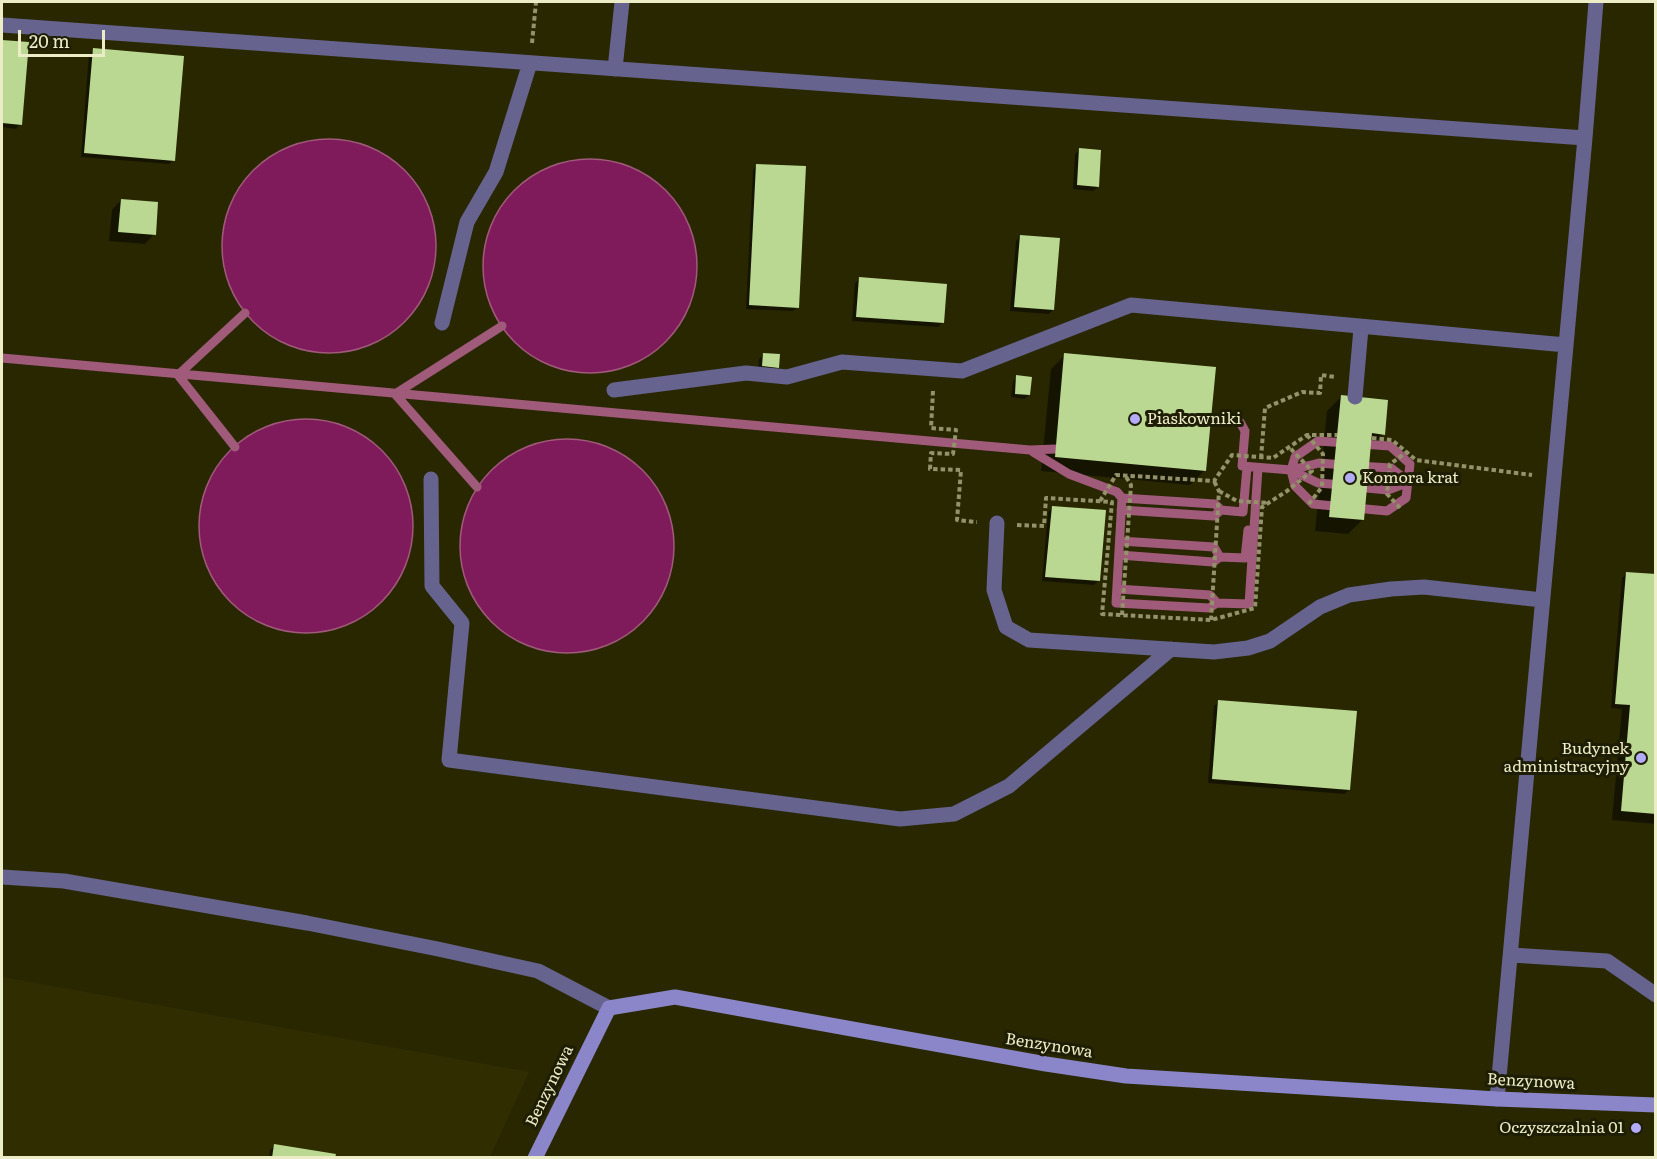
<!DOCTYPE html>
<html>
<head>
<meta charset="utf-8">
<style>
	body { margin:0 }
	#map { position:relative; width:1657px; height:1159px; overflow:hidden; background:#292700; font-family:Literata,serif }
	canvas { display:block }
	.frame { position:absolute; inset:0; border:3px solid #ececc6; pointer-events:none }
	.scale { position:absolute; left:18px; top:30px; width:87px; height:27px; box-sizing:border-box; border:3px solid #ececc6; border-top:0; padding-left:8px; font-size:18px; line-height:21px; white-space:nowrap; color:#ececc6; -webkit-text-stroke:4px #1e1d05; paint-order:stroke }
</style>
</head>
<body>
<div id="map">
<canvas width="1657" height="1159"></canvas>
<div class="frame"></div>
<div class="scale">20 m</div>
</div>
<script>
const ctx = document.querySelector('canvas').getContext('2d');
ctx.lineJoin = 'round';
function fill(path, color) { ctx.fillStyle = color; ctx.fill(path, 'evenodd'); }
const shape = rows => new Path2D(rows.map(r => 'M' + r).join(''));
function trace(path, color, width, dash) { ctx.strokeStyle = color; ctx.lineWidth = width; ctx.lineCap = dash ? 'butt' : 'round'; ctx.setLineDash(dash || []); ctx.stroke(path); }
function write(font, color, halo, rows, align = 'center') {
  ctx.font = font + ' Literata,serif'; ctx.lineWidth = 6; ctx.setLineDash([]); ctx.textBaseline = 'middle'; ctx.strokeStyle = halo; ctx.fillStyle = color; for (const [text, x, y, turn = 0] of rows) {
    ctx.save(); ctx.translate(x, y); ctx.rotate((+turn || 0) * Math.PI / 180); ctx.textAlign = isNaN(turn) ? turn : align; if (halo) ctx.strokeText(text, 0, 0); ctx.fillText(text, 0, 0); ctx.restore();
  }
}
fill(shape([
	[2,977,529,1072,490,1157,2,1157]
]), '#302e00');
const water = shape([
	'222 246a107 107 0 1 1 214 0a107 107 0 1 1-214 0Z',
	'483 266a107 107 0 1 1 214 0a107 107 0 1 1-214 0Z',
	'199 526a107 107 0 1 1 214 0a107 107 0 1 1-214 0Z',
	'460 546a107 107 0 1 1 214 0a107 107 0 1 1-214 0Z'
]);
fill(water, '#7f1b5a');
trace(water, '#a05a7a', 1.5);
fill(shape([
	[2,42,27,44,20,124,16,129,2,127],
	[94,50,174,160,169,164,81,157,89,54],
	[1080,150,1098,187,1093,191,1073,189,1075,154],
	[757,165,798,307,793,311,746,309,753,170],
	[121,200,154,234,145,244,109,241,112,210],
	[1020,236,1053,310,1049,314,1010,311,1016,241],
	[860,279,942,323,938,327,852,321,855,283],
	[763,355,777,367,773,371,758,370,759,359],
	[1065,355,1205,470,1190,485,1041,471,1051,369],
	[1017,377,1029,394,1025,399,1011,397,1013,381],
	[1341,397,1383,434,1369,448,1362,520,1348,534,1315,531,1327,411],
	[1052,508,1098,581,1094,585,1042,581,1048,512],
	[1627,573,1656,576,1656,824,1612,820,1622,709,1611,708,1622,578],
	[1219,702,1349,789,1345,794,1208,783,1214,706],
	[275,1146,333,1158,269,1158,270,1150]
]), '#0007');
trace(shape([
	[2,358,1030,450,1056,449],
	[1229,422,1240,422,1245,431,1242,466,1291,470,1319,463,1344,465],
	[1318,441,1390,446,1410,464,1406,498,1387,511,1313,504,1295,486,1291,470,1295,457,1318,441],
	[235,447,178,375,245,313],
	[1033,452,1069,474,1117,492,1122,498,1116,603,1209,608,1217,603,1249,604,1258,468],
	[1358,466,1391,468,1409,482],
	[1291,470,1318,483,1343,485],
	[477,487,395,394,502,326],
	[1356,487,1388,490,1409,482],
	[1122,498,1215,504,1221,510],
	[1121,510,1214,516,1221,510,1243,512,1247,467],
	[1120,541,1214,547,1220,557],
	[1119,555,1213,562,1220,557,1245,558,1248,530],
	[1117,589,1210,595,1217,603]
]), '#a05a7a', 9);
fill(shape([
	[2,40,29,42,22,125,2,123],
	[93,48,184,56,175,161,84,153],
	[1079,148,1101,150,1099,187,1077,185],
	[756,164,806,166,799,308,749,305],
	[121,199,158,202,156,235,118,232],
	[1020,235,1060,238,1054,310,1014,307],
	[859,277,947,284,944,323,856,317],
	[763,353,780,354,779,368,762,366],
	[1064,353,1216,367,1206,471,1055,457],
	[1016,375,1032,377,1030,395,1015,394],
	[1341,395,1388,400,1385,435,1372,433,1364,520,1329,517],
	[1052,506,1106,510,1100,581,1045,577],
	[1626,572,1656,574,1656,814,1621,811,1630,705,1615,704],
	[1218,700,1357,711,1350,790,1212,779],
	[274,1144,336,1154,335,1158,272,1158]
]), '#bad891');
trace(shape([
	[532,43,536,2],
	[933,391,931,428,956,430,953,454,931,453,930,469,961,470,957,520,977,522],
	[1307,435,1323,454,1322,487,1308,505],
	[1372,438,1392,440,1416,460,1532,475],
	[1261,458,1265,408,1302,392,1320,393,1321,375,1335,377],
	[1219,491,1237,501,1268,503],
	[1100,501,1116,475,1214,481,1232,455,1273,458,1307,435,1337,435],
	[1400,508,1387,494,1390,464,1407,452],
	[1017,525,1044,526,1046,498,1112,502,1102,614,1211,620,1255,608,1262,507,1287,491,1312,471,1289,447],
	[1122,615,1131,485,1125,475],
	[1211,620,1219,491,1214,481]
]), '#93926b', 4, [4.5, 3]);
trace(shape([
	[2,25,1585,138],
	[615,69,622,2],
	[442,323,467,222,496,172,530,63],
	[614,390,746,373,787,377,842,362,962,371,1131,305,1566,345],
	[1355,397,1361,328],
	[431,479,432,586,462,623,449,760,900,819,954,814,1009,786,1171,649],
	[997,523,994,590,1006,627,1029,640,1214,652,1248,648,1270,641,1320,607,1349,595,1391,589,1424,587,1542,600],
	[2,877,64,881,307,923,438,949,538,971,609,1008],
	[1511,955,1607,961,1656,995],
	[1497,1099,1585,138,1596,2]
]), '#66638e', 15);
trace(shape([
	[535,1158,609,1008,675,997,1046,1064,1126,1076,1497,1099,1656,1105]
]), '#8b86ca', 15);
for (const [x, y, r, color] of [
	[1135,419,6,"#b3adf9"],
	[1350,478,6,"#b3adf9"],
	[1641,758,6,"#b3adf9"],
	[1636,1128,6,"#b3adf9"]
]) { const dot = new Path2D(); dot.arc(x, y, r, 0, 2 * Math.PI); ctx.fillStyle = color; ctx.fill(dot); trace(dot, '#1e1d05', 2); }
write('16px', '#ececc6', '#1e1d05', [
	["Piaskowniki",1147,419],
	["Komora krat",1362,478],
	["Budynek",1629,749,"right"],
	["administracyjny",1629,767,"right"],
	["Oczyszczalnia 01",1624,1128,"right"]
], 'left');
write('16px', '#ececc6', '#1e1d05', [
	["Benzynowa",1049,1046,9],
	["Benzynowa",1531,1082,3],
	["Benzynowa",550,1086,-64]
]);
</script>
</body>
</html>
